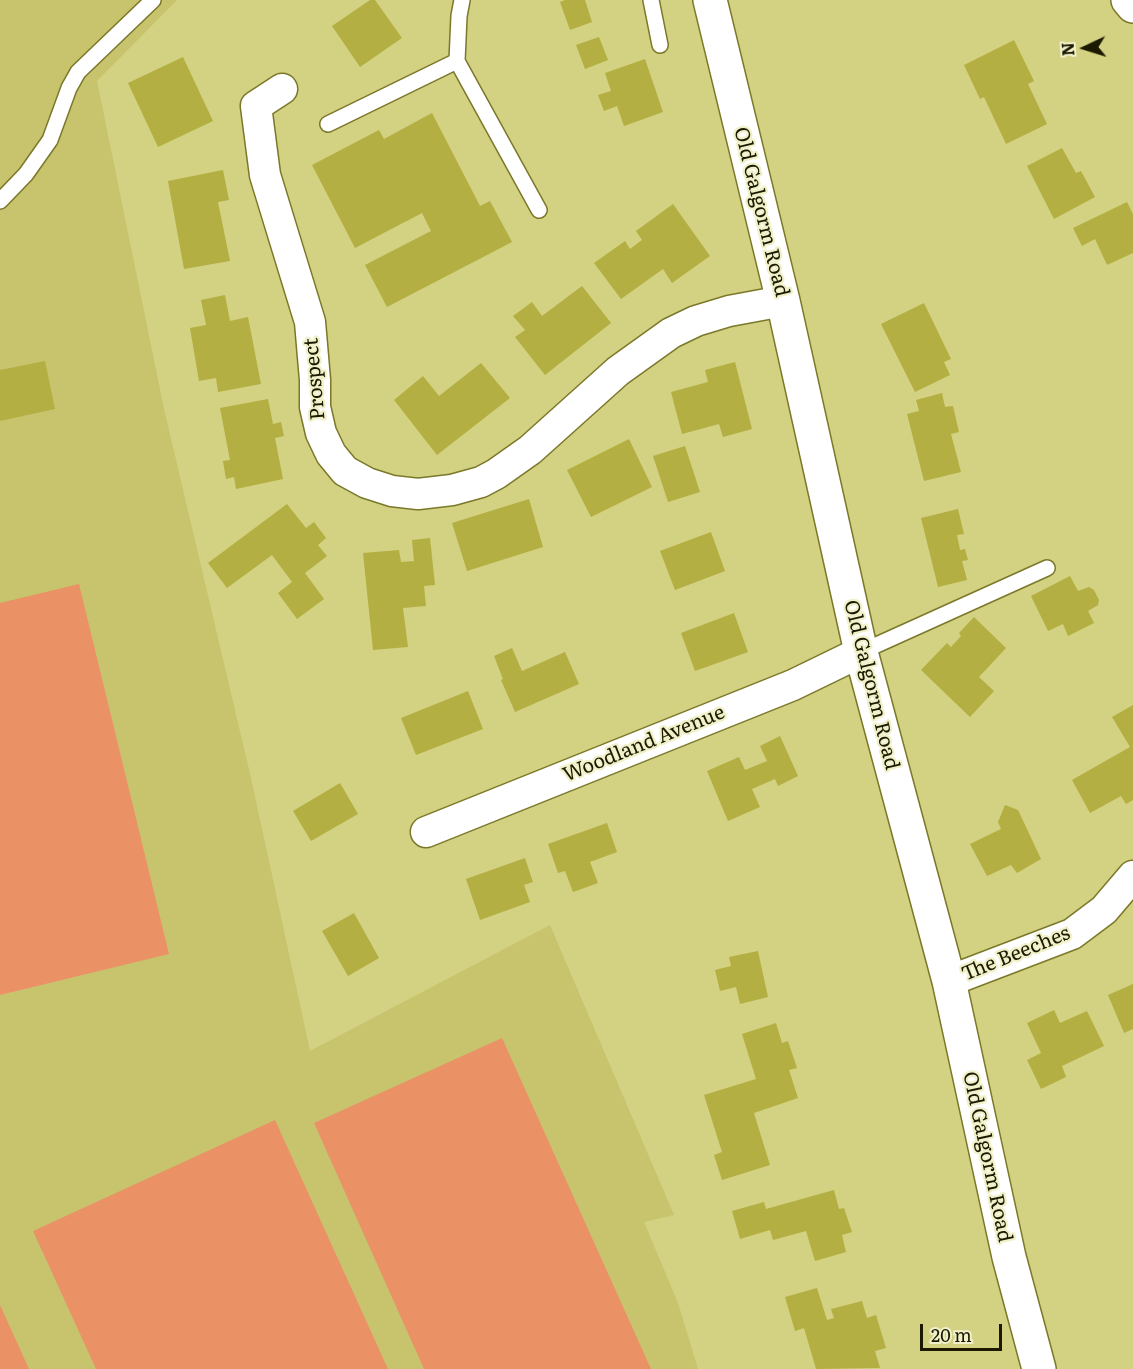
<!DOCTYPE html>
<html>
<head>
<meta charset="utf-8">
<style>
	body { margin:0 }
	#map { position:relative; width:1133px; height:1369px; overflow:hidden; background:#d3d182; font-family:Literata,serif }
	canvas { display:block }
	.north { position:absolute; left:1055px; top:18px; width:60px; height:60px; -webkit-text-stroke:4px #f0f0c9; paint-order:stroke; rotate:266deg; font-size:16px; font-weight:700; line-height:24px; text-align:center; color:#1b1900 }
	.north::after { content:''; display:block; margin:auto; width:21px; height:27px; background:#1b1900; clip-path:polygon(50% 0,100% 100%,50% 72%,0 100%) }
	.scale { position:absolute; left:920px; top:1324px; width:82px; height:27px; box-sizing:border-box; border:3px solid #1b1900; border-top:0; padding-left:8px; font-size:18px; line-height:21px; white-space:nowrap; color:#1b1900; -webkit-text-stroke:4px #f0f0c9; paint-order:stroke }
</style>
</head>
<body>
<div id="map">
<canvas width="1133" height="1369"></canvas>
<div class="north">N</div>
<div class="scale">20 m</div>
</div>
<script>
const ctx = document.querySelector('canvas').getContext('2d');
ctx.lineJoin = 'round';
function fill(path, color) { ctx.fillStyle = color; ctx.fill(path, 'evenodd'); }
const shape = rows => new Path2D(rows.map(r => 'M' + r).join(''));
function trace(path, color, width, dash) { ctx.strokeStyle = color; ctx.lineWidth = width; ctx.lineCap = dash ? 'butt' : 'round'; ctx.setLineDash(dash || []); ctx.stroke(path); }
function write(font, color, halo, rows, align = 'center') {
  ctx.font = font + ' Literata,serif'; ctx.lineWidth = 4.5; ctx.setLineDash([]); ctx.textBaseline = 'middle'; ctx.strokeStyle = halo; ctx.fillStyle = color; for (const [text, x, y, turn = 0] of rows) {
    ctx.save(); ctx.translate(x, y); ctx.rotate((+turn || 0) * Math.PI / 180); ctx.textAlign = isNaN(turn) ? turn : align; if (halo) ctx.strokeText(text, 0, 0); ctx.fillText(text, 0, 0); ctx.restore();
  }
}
fill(shape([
	[0,0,177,0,97,81,164,409,251,778,310,1051,550,925,674,1215,644,1222,678,1303,698,1369,0,1369]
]), '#c7c46d');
fill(shape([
	[79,584,169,954,0,995,0,603],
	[502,1038,651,1369,424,1369,314,1123],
	[275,1120,388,1369,96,1369,33,1231],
	[0,1305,29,1369,0,1369]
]), '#ea9266');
fill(shape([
	[370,0,375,0,402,38,360,67,332,26],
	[565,0,585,0,592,22,570,30,560,2],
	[599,37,608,60,585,69,576,45],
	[1014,40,1034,81,1028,84,1047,124,1006,144,984,97,980,99,964,65],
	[183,57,213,121,158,147,128,83],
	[645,59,663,112,624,126,617,106,604,111,598,95,611,91,605,73],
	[432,113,480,206,490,201,512,242,387,307,365,265,431,231,422,213,355,248,312,165,379,130,384,139],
	[1062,148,1076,173,1081,171,1095,197,1054,219,1027,166],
	[223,170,229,200,218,202,230,261,184,269,168,181],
	[1127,202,1133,214,1133,253,1107,265,1095,239,1082,246,1073,228],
	[673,204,710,256,672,283,663,269,621,299,594,263,625,241,630,249,642,240,636,231],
	[582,286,611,323,545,375,515,337,525,330,513,316,532,302,542,316],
	[225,295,230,321,248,317,261,384,218,392,216,378,199,381,190,328,206,325,201,300],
	[924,303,951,359,944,362,950,375,915,392,881,324],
	[45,361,55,409,0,421,0,370],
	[735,362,752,429,723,437,719,424,682,434,671,392,708,382,705,370],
	[481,363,510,398,437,455,394,400,423,376,439,396],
	[942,393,945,407,953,406,959,432,951,434,961,472,924,481,907,414,919,411,916,400],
	[268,399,273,424,281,422,284,436,275,438,283,479,236,489,234,477,226,479,223,461,230,460,220,408],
	[629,439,652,487,591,517,567,470],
	[685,446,700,492,668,502,653,456],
	[529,499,543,547,467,571,452,523],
	[287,504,306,528,314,522,326,538,318,545,327,556,305,573,324,599,297,619,278,593,292,582,272,555,227,588,208,563],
	[958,509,964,534,957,535,960,550,965,549,968,560,962,561,967,580,938,587,921,518],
	[711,532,725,571,675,590,660,551],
	[430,538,435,585,424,586,426,606,403,608,408,647,373,650,363,553,399,550,401,562,414,561,412,540],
	[1070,576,1078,591,1089,587,1094,590,1099,600,1098,605,1088,611,1094,623,1068,636,1063,624,1048,631,1031,596],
	[734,613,748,652,695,671,681,633],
	[974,617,1006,648,979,677,994,691,970,717,921,670,947,643,951,647,961,636,959,633],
	[512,648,522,671,565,652,579,684,515,712,501,680,503,679,494,656],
	[468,691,483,729,416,755,401,718],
	[1133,705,1133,800,1126,804,1121,796,1090,813,1072,780,1130,747,1112,717],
	[780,736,798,776,778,786,775,779,752,789,760,807,728,821,707,771,739,757,745,770,767,761,760,746],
	[340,783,358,814,311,841,293,811],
	[1005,805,1018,810,1041,859,1017,873,1011,865,987,876,970,844,1001,829,998,822],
	[607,823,617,852,590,862,598,883,573,892,565,871,558,873,548,844],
	[525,858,533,882,524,885,530,902,480,920,466,879],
	[354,913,379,958,348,976,322,931],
	[758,951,768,997,740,1004,736,987,720,991,715,970,731,966,729,957],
	[1133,984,1133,1029,1124,1033,1108,995],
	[1054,1010,1060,1023,1087,1011,1104,1046,1062,1066,1066,1077,1041,1089,1027,1060,1041,1053,1027,1023],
	[776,1023,782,1043,788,1041,797,1068,789,1070,798,1098,754,1113,770,1165,722,1180,714,1155,722,1152,704,1095,756,1079,742,1034],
	[834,1190,839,1209,844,1208,852,1232,842,1235,846,1252,815,1261,806,1231,773,1240,770,1230,740,1239,732,1211,764,1202,766,1209],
	[817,1288,827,1320,834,1318,831,1309,862,1301,867,1318,876,1315,886,1348,875,1351,880,1368,816,1369,804,1328,795,1331,785,1297]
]), '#b3af42');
const service = shape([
	[462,0,459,16,457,61,539,210],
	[651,0,660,45],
	[328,124,457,61],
	[0,201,26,174,50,140,69,88,78,72,153,0],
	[861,652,1047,568]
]);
const minor = shape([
	[282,89,256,106,265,175,310,322,315,380,315,407,321,433,331,454,345,471,367,483,392,491,418,494,452,490,481,482,496,474,530,450,618,371,671,333,696,321,729,311,783,301],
	[426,832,793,685,861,652],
	[949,981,1072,934,1104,910,1133,876]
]);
const tertiary = shape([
	[710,0,783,301,861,652,949,981,1009,1257,1039,1369]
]);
const primary = shape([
	[1128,0,1133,6]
]);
trace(service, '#7b7829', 18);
trace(minor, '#7b7829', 33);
trace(tertiary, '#7b7829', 36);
trace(primary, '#7b7829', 36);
trace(service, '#fff', 15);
trace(minor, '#fff', 30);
trace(tertiary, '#fff', 33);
trace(primary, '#fff', 33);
write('20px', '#1b1900', '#f0f0c9', [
	["Old Galgorm Road",761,212,76],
	["Prospect",315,379,-95],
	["Old Galgorm Road",871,685,76],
	["Woodland Avenue",644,744,-22],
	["The Beeches",1016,954,-22],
	["Old Galgorm Road",987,1157,78]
]);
</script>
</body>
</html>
